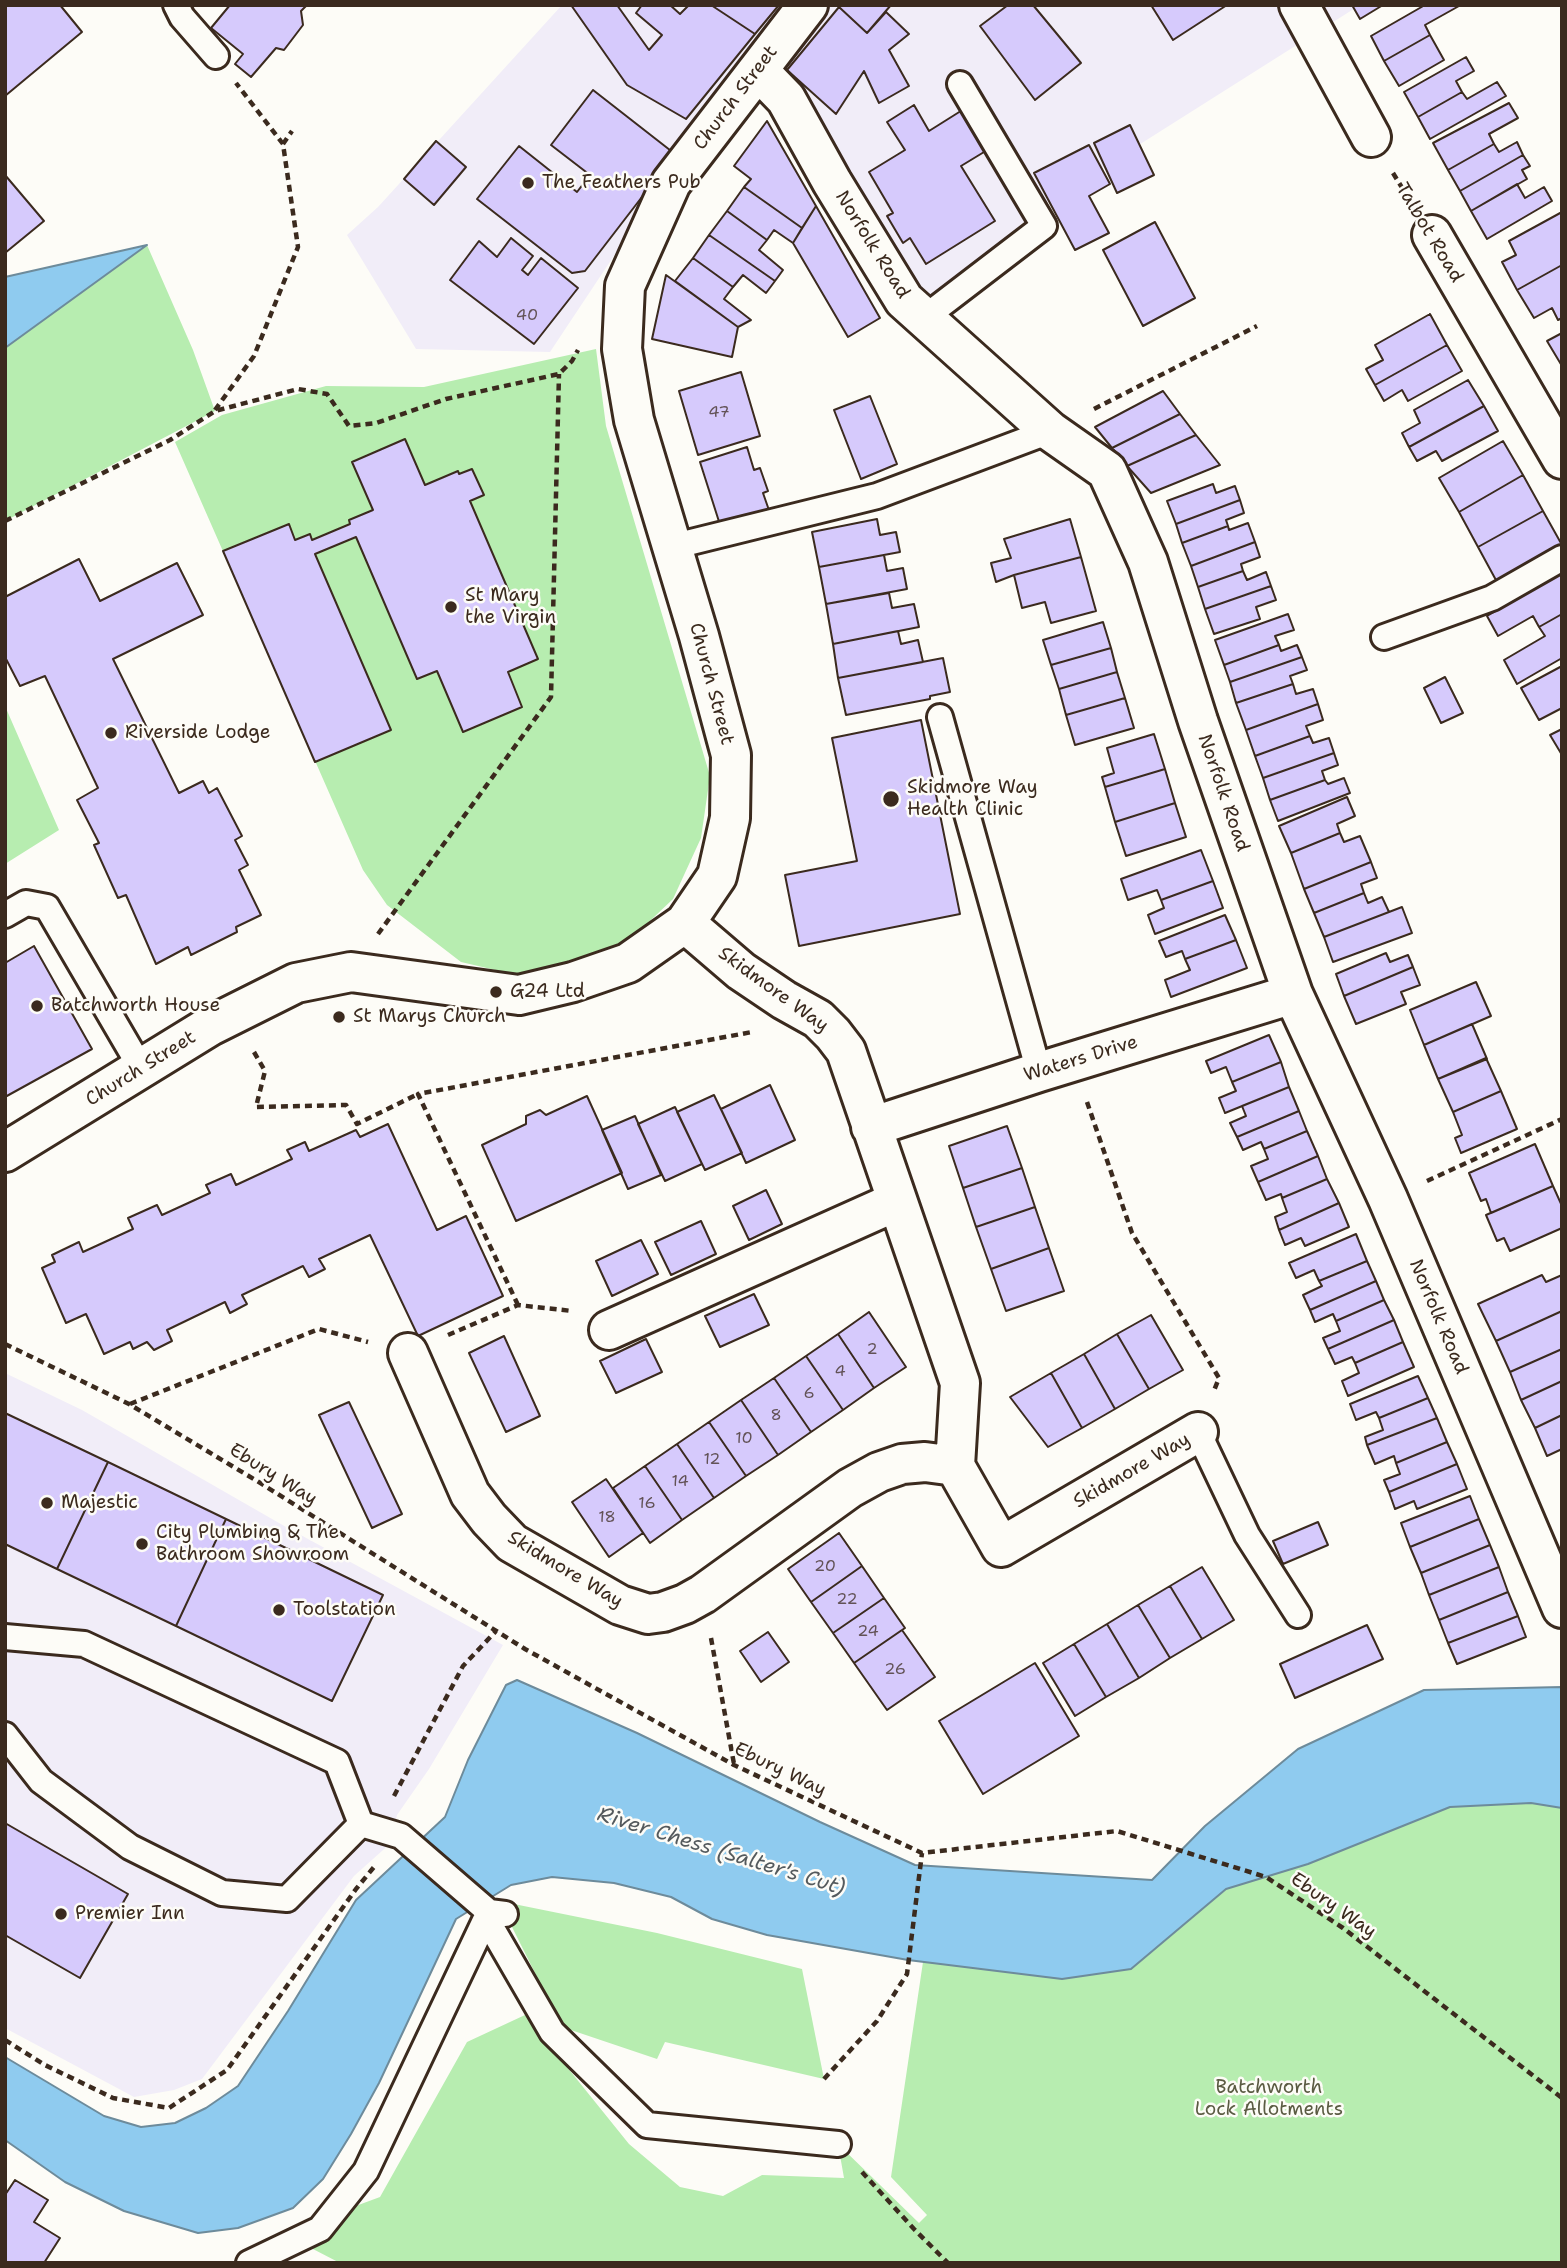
<!DOCTYPE html>
<html>
<head>
<meta charset="utf-8">
<style>
	body { margin:0 }
	#map { position:relative; width:1567px; height:2268px; overflow:hidden; background:#fdfcf7; font-family:"Shantell Sans",sans-serif }
	canvas { display:block }
	.frame { position:absolute; inset:0; border:7px solid #3b2a1e; pointer-events:none }
</style>
</head>
<body>
<div id="map">
<canvas width="1567" height="2268"></canvas>
<div class="frame"></div>
</div>
<script>
const ctx = document.querySelector('canvas').getContext('2d');
ctx.lineJoin = 'round';
function fill(path, color) { ctx.fillStyle = color; ctx.fill(path, 'evenodd'); }
const shape = rows => new Path2D(rows.map(r => 'M' + r).join(''));
function trace(path, color, width, dash) { ctx.strokeStyle = color; ctx.lineWidth = width; ctx.lineCap = dash ? 'butt' : 'round'; ctx.setLineDash(dash || []); ctx.stroke(path); }
function write(font, color, halo, rows, align = 'center') {
  ctx.font = font + ' "Shantell Sans",sans-serif'; ctx.lineWidth = 5; ctx.setLineDash([]); ctx.textBaseline = 'middle'; ctx.strokeStyle = halo; ctx.fillStyle = color; for (const [text, x, y, turn = 0] of rows) {
    ctx.save(); ctx.translate(x, y); ctx.rotate((+turn || 0) * Math.PI / 180); ctx.textAlign = isNaN(turn) ? turn : align; if (halo) ctx.strokeText(text, 0, 0); ctx.fillText(text, 0, 0); ctx.restore();
  }
}
fill(shape([
	[562,5,1360,5,1047,203,924,305,780,72,766,27,550,352,416,349,347,235,378,207],
	[5,1373,82,1410,286,1527,503,1645,429,1769,397,1815,392,1842,354,1876,202,2079,174,2090,134,2097,5,2028]
]), '#f1edf8');
fill(shape([
	[147,245,193,350,215,411,5,521,5,277],
	[596,349,606,426,710,776,701,838,673,899,632,938,569,969,517,975,461,962,387,905,363,870,175,442,222,415,326,386,424,387],
	[5,706,59,830,5,864],
	[1531,1803,1562,1808,1562,2263,340,2263,311,2248,353,2207,380,2197,467,2042,525,2015,629,2144,680,2187,723,2196,762,2175,844,2178,838,2144,919,2223,927,2215,891,2177,923,1962,1062,1979,1131,1969,1226,1889,1308,1864,1450,1807],
	[499,1901,657,1933,802,1969,824,2079,665,2042,657,2059,562,2027]
]), '#b7edb0');
const water = shape([
	[147,245,5,348,5,277,147,245],
	[517,1680,637,1733,820,1822,915,1865,1152,1880,1205,1826,1298,1749,1424,1690,1562,1687,1562,1808,1531,1803,1450,1807,1308,1864,1226,1889,1131,1969,1062,1979,908,1960,767,1935,712,1919,671,1897,614,1883,552,1877,511,1885,456,1919,379,2083,351,2134,323,2179,293,2208,238,2228,198,2233,124,2211,65,2182,5,2140,5,2057,104,2116,141,2127,175,2123,206,2108,238,2086,288,2011,356,1900,445,1817,468,1760,506,1685,517,1680]
]);
fill(water, '#8fcbef');
trace(water, '#6d8b9b', 2);
const building = shape([
	[5,5,60,5,82,32,5,96,5,5],
	[230,5,307,5,301,11,303,25,284,50,276,48,251,77,235,64,243,54,211,28,230,5],
	[571,5,617,5,649,50,662,35,636,13,642,5,670,5,680,14,689,5,711,5,755,34,686,119,627,85,571,5],
	[711,5,779,5,755,34,711,5],
	[840,5,891,5,867,33,839,7,840,5],
	[1008,5,1033,5,1081,63,1035,100,980,26,1008,5],
	[1151,5,1227,5,1173,40,1151,5],
	[1352,5,1383,5,1360,19,1352,5],
	[1425,5,1459,6,1425,25,1430,35,1384,61,1371,36,1425,5],
	[839,7,867,33,886,12,909,34,889,50,909,86,879,103,864,71,836,114,787,70,839,7],
	[1430,35,1444,60,1399,86,1384,61,1430,35],
	[1466,57,1474,71,1456,81,1462,92,1418,117,1404,92,1466,57],
	[1497,82,1506,96,1430,139,1418,117,1462,92,1467,99,1497,82],
	[593,90,675,154,585,271,572,273,477,199,519,146,577,192,590,175,551,145,593,90],
	[1509,103,1518,118,1489,134,1494,144,1448,170,1433,143,1509,103],
	[914,105,929,131,964,109,989,149,961,166,995,221,926,264,910,238,903,243,887,216,893,213,869,172,905,150,887,122,914,105],
	[767,121,816,206,802,228,744,187,751,179,734,166,767,121],
	[1130,125,1154,175,1117,193,1094,143,1130,125],
	[436,141,466,167,434,205,404,179,436,141],
	[1517,142,1523,155,1460,191,1448,170,1494,144,1499,152,1517,142],
	[1089,145,1110,184,1089,196,1109,233,1075,250,1034,173,1089,145],
	[1523,155,1530,166,1522,170,1527,179,1471,211,1460,191,1523,155],
	[5,175,44,221,5,253,5,175],
	[1517,184,1525,198,1544,187,1552,201,1487,239,1471,211,1517,184],
	[744,187,802,228,793,243,774,230,767,240,727,211,744,187],
	[816,206,880,318,848,337,793,243,816,206],
	[727,211,767,240,759,250,783,270,775,281,709,235,727,211],
	[1562,212,1562,265,1517,290,1502,262,1516,255,1509,241,1562,212],
	[1155,222,1195,298,1143,326,1103,250,1155,222],
	[709,235,775,281,766,293,743,275,733,287,693,258,709,235],
	[511,238,533,256,522,270,528,275,541,258,578,288,534,344,450,280,479,241,497,257,511,238],
	[693,258,733,287,724,299,751,320,738,327,675,281,693,258],
	[1562,265,1562,318,1558,320,1552,308,1534,318,1517,290,1562,265],
	[666,275,738,327,732,357,652,339,666,275],
	[1430,314,1447,345,1375,385,1366,369,1383,360,1375,345,1430,314],
	[1562,333,1562,366,1547,341,1562,333],
	[1447,345,1462,371,1408,401,1402,390,1384,401,1375,385,1447,345],
	[741,372,760,436,698,455,679,391,741,372],
	[1468,380,1484,406,1409,447,1402,433,1420,423,1414,410,1468,380],
	[1163,391,1180,414,1112,448,1095,427,1163,391],
	[870,396,897,464,861,479,834,410,870,396],
	[1484,406,1498,431,1442,461,1436,451,1417,461,1409,447,1484,406],
	[1180,414,1196,435,1127,466,1112,448,1180,414],
	[1196,435,1220,465,1151,493,1127,466,1196,435],
	[405,439,425,485,458,471,459,474,472,469,484,495,470,501,538,659,508,672,522,707,463,732,437,671,417,679,356,537,315,554,391,730,315,762,223,551,289,524,295,540,310,534,312,540,350,524,349,520,373,510,352,462,405,439],
	[1503,441,1523,475,1459,512,1439,478,1503,441],
	[747,447,754,470,760,468,768,491,763,493,771,516,722,531,700,462,747,447],
	[1523,475,1543,511,1478,547,1459,512,1523,475],
	[1213,484,1216,493,1235,486,1240,500,1176,524,1167,501,1213,484],
	[1240,500,1244,513,1226,520,1228,526,1182,543,1176,524,1240,500],
	[1543,511,1562,545,1497,582,1478,547,1543,511],
	[877,519,880,535,896,532,900,552,819,567,812,532,877,519],
	[1070,519,1081,557,1014,575,996,582,991,563,1011,558,1004,539,1070,519],
	[1248,523,1255,542,1191,566,1182,543,1228,526,1229,530,1248,523],
	[1255,542,1260,557,1241,564,1243,571,1198,587,1191,566,1255,542],
	[884,555,887,571,903,568,907,589,826,604,819,567,884,555],
	[1081,557,1096,611,1051,623,1045,602,1022,608,1014,575,1081,557],
	[79,559,100,601,177,563,203,615,113,659,179,793,203,781,209,793,217,788,242,836,235,840,248,865,239,870,261,915,236,927,237,932,191,955,188,947,156,964,126,895,118,898,94,845,99,843,77,800,98,788,45,676,20,686,5,657,5,597,79,559],
	[1243,571,1247,580,1266,572,1271,586,1205,609,1198,587,1243,571],
	[1562,573,1562,614,1539,627,1533,616,1498,636,1487,616,1562,573],
	[1271,586,1276,600,1256,607,1260,619,1214,634,1205,609,1271,586],
	[889,593,892,608,914,604,919,627,833,644,826,604,889,593],
	[1288,614,1294,630,1275,636,1279,645,1224,665,1215,640,1288,614],
	[1562,614,1562,658,1517,684,1504,660,1545,636,1539,627,1562,614],
	[1103,622,1111,648,1051,665,1043,640,1103,622],
	[898,631,901,644,918,640,923,662,838,678,833,644,898,631],
	[1279,645,1281,651,1297,645,1302,657,1230,682,1224,665,1279,645],
	[1111,648,1117,672,1059,689,1051,665,1111,648],
	[1302,657,1307,670,1290,676,1293,684,1236,703,1230,682,1302,657],
	[943,658,950,692,930,696,930,699,846,715,838,678,943,658],
	[1562,666,1562,708,1539,720,1521,688,1562,666],
	[1117,672,1125,698,1066,715,1059,689,1117,672],
	[1445,677,1463,713,1441,723,1424,688,1445,677],
	[1293,684,1296,694,1313,689,1318,704,1246,730,1236,703,1293,684],
	[1125,698,1134,728,1075,745,1066,715,1125,698],
	[1318,704,1323,720,1306,726,1310,736,1255,756,1246,730,1318,704],
	[921,720,960,914,799,946,785,875,857,861,832,738,921,720],
	[1562,729,1562,755,1550,735,1562,729],
	[1154,734,1165,769,1105,787,1102,777,1114,773,1107,748,1154,734],
	[1310,736,1313,743,1329,738,1334,753,1263,778,1255,756,1310,736],
	[1334,753,1338,765,1322,771,1325,780,1270,800,1263,778,1334,753],
	[1165,769,1175,803,1115,822,1105,787,1165,769],
	[1344,778,1350,793,1278,821,1270,800,1325,780,1328,784,1344,778],
	[1347,797,1355,816,1337,824,1340,833,1291,853,1279,826,1347,797],
	[1175,803,1186,837,1126,856,1115,822,1175,803],
	[1340,833,1344,842,1360,836,1371,862,1304,889,1291,853,1340,833],
	[1201,850,1213,881,1161,900,1157,890,1128,900,1121,879,1201,850],
	[1371,862,1377,878,1361,884,1364,893,1314,913,1304,889,1371,862],
	[1213,881,1223,908,1155,934,1148,915,1164,908,1161,900,1213,881],
	[1364,893,1368,903,1382,897,1389,912,1324,937,1314,913,1364,893],
	[1402,907,1412,933,1333,962,1324,937,1402,907],
	[1225,915,1236,940,1185,959,1182,951,1166,957,1159,941,1225,915],
	[1236,940,1247,968,1171,997,1165,980,1190,970,1185,959,1236,940],
	[34,946,92,1049,5,1097,5,963,34,946],
	[1386,953,1390,962,1408,955,1413,967,1344,996,1336,974,1386,953],
	[1413,967,1420,985,1401,992,1406,1004,1356,1024,1344,996,1413,967],
	[1476,982,1491,1016,1424,1045,1410,1010,1476,982],
	[1472,1024,1487,1059,1438,1079,1424,1045,1472,1024],
	[1269,1035,1281,1062,1232,1082,1226,1067,1211,1073,1206,1061,1269,1035],
	[1486,1058,1501,1091,1453,1112,1438,1079,1486,1058],
	[1281,1062,1289,1087,1225,1113,1219,1098,1236,1091,1232,1082,1281,1062],
	[770,1085,795,1140,746,1163,721,1109,770,1085],
	[1289,1087,1299,1111,1237,1137,1230,1123,1246,1116,1242,1106,1289,1087],
	[1501,1091,1517,1129,1461,1153,1455,1138,1462,1135,1453,1112,1501,1091],
	[714,1095,742,1153,705,1170,677,1112,714,1095],
	[587,1096,622,1173,516,1221,482,1145,526,1124,526,1116,540,1110,546,1115,587,1096],
	[675,1107,702,1164,665,1181,638,1124,675,1107],
	[1299,1111,1307,1131,1264,1149,1261,1142,1243,1150,1237,1137,1299,1111],
	[635,1116,661,1175,628,1189,602,1130,635,1116],
	[388,1124,437,1230,466,1216,503,1296,418,1336,370,1235,319,1259,325,1269,309,1277,303,1266,242,1295,247,1304,230,1313,225,1302,167,1330,172,1341,154,1350,147,1342,133,1349,130,1342,104,1354,86,1314,66,1323,42,1268,55,1262,52,1255,79,1242,83,1252,133,1229,128,1218,157,1205,162,1215,210,1193,206,1185,231,1174,236,1185,292,1159,287,1150,305,1142,309,1151,356,1130,360,1137,388,1124],
	[1007,1126,1022,1168,963,1188,949,1146,1007,1126],
	[1307,1131,1318,1156,1258,1182,1251,1166,1268,1159,1264,1149,1307,1131],
	[1535,1144,1553,1186,1491,1213,1486,1199,1481,1201,1469,1173,1535,1144],
	[1318,1156,1327,1179,1282,1198,1281,1194,1266,1200,1258,1182,1318,1156],
	[1022,1168,1035,1207,976,1227,963,1188,1022,1168],
	[1327,1179,1339,1203,1279,1230,1275,1217,1287,1212,1282,1198,1327,1179],
	[1553,1186,1562,1206,1562,1228,1510,1251,1504,1238,1497,1241,1486,1215,1553,1186],
	[766,1190,782,1224,749,1240,733,1206,766,1190],
	[1339,1203,1349,1227,1305,1246,1301,1238,1285,1245,1279,1230,1339,1203],
	[1035,1207,1049,1248,991,1269,976,1227,1035,1207],
	[701,1221,716,1254,671,1275,655,1242,701,1221],
	[1356,1234,1367,1261,1319,1281,1314,1270,1296,1278,1289,1263,1356,1234],
	[641,1240,658,1274,612,1296,596,1261,641,1240],
	[1049,1248,1064,1291,1006,1311,991,1269,1049,1248],
	[1367,1261,1376,1281,1310,1310,1303,1295,1322,1286,1319,1281,1367,1261],
	[1542,1275,1546,1282,1562,1275,1562,1311,1496,1341,1478,1304,1542,1275],
	[1376,1281,1384,1300,1336,1321,1333,1314,1315,1322,1310,1310,1376,1281],
	[754,1294,769,1325,720,1347,705,1316,754,1294],
	[1384,1300,1394,1320,1328,1349,1323,1338,1340,1331,1336,1321,1384,1300],
	[1562,1311,1562,1349,1510,1372,1496,1341,1562,1311],
	[869,1312,906,1367,874,1388,838,1334,869,1312],
	[1151,1315,1183,1370,1149,1389,1117,1334,1151,1315],
	[1394,1320,1403,1342,1355,1363,1352,1357,1335,1364,1328,1349,1394,1320],
	[838,1334,874,1388,843,1410,806,1356,838,1334],
	[1117,1334,1149,1389,1115,1409,1084,1354,1117,1334],
	[504,1336,540,1416,506,1432,469,1353,504,1336],
	[646,1339,662,1372,616,1393,600,1361,646,1339],
	[1403,1342,1414,1367,1348,1396,1342,1381,1359,1373,1355,1363,1403,1342],
	[1562,1349,1562,1381,1521,1400,1510,1372,1562,1349],
	[1084,1354,1115,1409,1082,1428,1051,1373,1084,1354],
	[806,1356,843,1410,811,1432,774,1378,806,1356],
	[1051,1373,1082,1428,1048,1447,1010,1397,1051,1373],
	[1418,1376,1428,1398,1379,1418,1376,1412,1356,1420,1350,1404,1418,1376],
	[774,1378,811,1432,778,1455,741,1400,774,1378],
	[1562,1381,1562,1415,1535,1428,1521,1400,1562,1381],
	[1428,1398,1437,1418,1367,1445,1365,1437,1383,1430,1379,1418,1428,1398],
	[741,1400,778,1455,746,1476,709,1422,741,1400],
	[349,1402,402,1514,372,1528,319,1415,349,1402],
	[5,1413,108,1462,57,1569,5,1544,5,1413],
	[1562,1415,1562,1449,1547,1456,1535,1428,1562,1415],
	[1437,1418,1447,1442,1396,1463,1394,1456,1375,1464,1367,1445,1437,1418],
	[709,1422,746,1476,714,1498,677,1444,709,1422],
	[1447,1442,1457,1464,1389,1492,1384,1480,1400,1474,1396,1463,1447,1442],
	[677,1444,714,1498,682,1520,645,1466,677,1444],
	[108,1462,226,1519,176,1626,57,1569,108,1462],
	[1457,1464,1467,1489,1417,1509,1414,1501,1395,1509,1389,1492,1457,1464],
	[645,1466,682,1520,650,1543,613,1488,645,1466],
	[606,1479,643,1533,609,1557,572,1502,606,1479],
	[1470,1496,1479,1519,1410,1547,1401,1523,1470,1496],
	[226,1519,383,1595,332,1701,176,1626,226,1519],
	[1479,1519,1490,1545,1421,1573,1410,1547,1479,1519],
	[1318,1522,1328,1545,1283,1564,1273,1541,1318,1522],
	[839,1533,862,1566,811,1602,788,1569,839,1533],
	[1490,1545,1499,1567,1429,1595,1421,1573,1490,1545],
	[862,1566,884,1598,833,1633,811,1602,862,1566],
	[1202,1567,1234,1620,1202,1639,1170,1586,1202,1567],
	[1499,1567,1508,1592,1439,1620,1429,1595,1499,1567],
	[1170,1586,1202,1639,1170,1658,1138,1605,1170,1586],
	[1508,1592,1518,1616,1448,1643,1439,1620,1508,1592],
	[884,1598,905,1628,854,1663,833,1633,884,1598],
	[1138,1605,1170,1658,1139,1678,1107,1624,1138,1605],
	[1518,1616,1526,1637,1457,1664,1448,1643,1518,1616],
	[1107,1624,1139,1678,1106,1697,1074,1644,1107,1624],
	[1367,1625,1383,1659,1295,1698,1280,1664,1367,1625],
	[902,1630,935,1677,887,1710,854,1663,902,1630],
	[768,1632,789,1662,761,1682,740,1651,768,1632],
	[1074,1644,1106,1697,1075,1716,1043,1663,1074,1644],
	[1035,1663,1079,1736,983,1794,939,1721,1035,1663],
	[5,1823,128,1894,80,1978,5,1935,5,1823],
	[15,2180,48,2200,34,2222,60,2238,44,2263,5,2263,5,2195,15,2180]
]);
fill(building, '#d6cafc');
trace(building, '#3b2a1e', 2);
const service = shape([
	[176,5,182,17,216,56],
	[924,318,1044,226,960,84],
	[671,547,877,496,1050,431],
	[1384,637,1492,598,1562,558],
	[940,717,1039,1072],
	[5,915,26,903,47,907,141,1068],
	[1198,1432,1247,1535,1298,1615],
	[5,1637,84,1644,337,1762,361,1824,287,1899,222,1893,130,1847,41,1781,5,1735],
	[361,1824,401,1836,489,1912,505,1914],
	[486,1918,552,2032,647,2125,838,2144],
	[249,2263,320,2229,366,2171,489,1912]
]);
const minor = shape([
	[1299,5,1371,137],
	[758,70,786,99,832,182,904,300,1050,431,1107,471,1148,562,1198,721,1293,994,1388,1199,1562,1608],
	[1432,235,1562,459],
	[685,923,741,971,784,1000,818,1019,833,1034,846,1051,960,1383,955,1466,1001,1547,1198,1432],
	[871,1127,1039,1072,1293,994],
	[5,1152,210,1026,296,983,351,972,519,995,573,982,628,963,685,923,717,876,730,818,731,755,699,636,634,420,622,349,625,286,671,183,808,5],
	[609,1330,895,1202],
	[408,1353,470,1494,489,1519,512,1543,620,1605,648,1614,663,1612,685,1604,703,1594,850,1488,879,1472,902,1464,925,1462,955,1466]
]);
trace(service, '#3b2a1e', 30);
trace(minor, '#3b2a1e', 44);
trace(shape([
	[283,144,292,131],
	[1393,173,1409,199],
	[1094,409,1257,326],
	[215,410,254,356,298,247,283,144,236,83],
	[5,521,170,440,215,411,298,389,327,394,349,426,376,423,446,399,559,374,572,361,578,350],
	[378,934,551,697,559,374],
	[254,1052,265,1071,256,1107,346,1105,357,1124,418,1094],
	[1087,1102,1132,1233,1219,1378,1213,1393],
	[1427,1181,1562,1119],
	[518,1305,418,1094,752,1032],
	[448,1335,518,1305,572,1311],
	[5,1344,129,1404,257,1481,525,1649,734,1765,922,1853,1117,1831,1266,1877,1343,1928,1562,2098],
	[130,1404,319,1329,368,1342],
	[711,1638,734,1764],
	[394,1796,463,1666,496,1631],
	[5,2040,45,2065,113,2098,169,2108,227,2070,356,1889,374,1867],
	[824,2079,877,2021,907,1974,922,1853],
	[862,2172,914,2229,948,2263]
]), '#3b2a1e', 4.5, [7, 5]);
trace(service, '#fdfcf7', 24);
trace(minor, '#fdfcf7', 38);
for (const [x, y, r, color] of [
	[528,183,7,"#3b2a1e"],
	[451,607,7,"#3b2a1e"],
	[111,733,7,"#3b2a1e"],
	[891,799,9,"#3b2a1e"],
	[496,992,7,"#3b2a1e"],
	[37,1006,7,"#3b2a1e"],
	[339,1017,7,"#3b2a1e"],
	[47,1503,7,"#3b2a1e"],
	[142,1544,7,"#3b2a1e"],
	[279,1610,7,"#3b2a1e"],
	[61,1914,7,"#3b2a1e"]
]) { const dot = new Path2D(); dot.arc(x, y, r, 0, 2 * Math.PI); ctx.fillStyle = color; ctx.fill(dot); trace(dot, '#fdfcf7', 2.5); }
write('16px', '#625256', null, [
	["40",527,316],
	["47",719,413],
	["2",872,1350],
	["4",840,1372],
	["6",809,1394],
	["8",776,1416],
	["10",744,1439],
	["12",712,1460],
	["14",680,1482],
	["16",647,1504],
	["18",607,1518],
	["20",825,1567],
	["22",847,1600],
	["24",868,1632],
	["26",895,1670]
]);
write('19px', '#3b2a1e', '#fdfcf7', [
	["Church Street",736,98,-53],
	["Talbot Road",1429,233,59],
	["Norfolk Road",872,245,58],
	["Church Street",711,684,75],
	["Norfolk Road",1223,793,71],
	["Skidmore Way",773,990,36],
	["Waters Drive",1081,1059,-17],
	["Church Street",141,1069,-32],
	["Norfolk Road",1438,1317,67],
	["Skidmore Way",1132,1471,-30],
	["Ebury Way",273,1475,32],
	["Skidmore Way",565,1570,31],
	["Ebury Way",780,1770,26],
	["Ebury Way",1333,1906,35]
]);
write('19px', '#3b2a1e', '#fdfcf7', [
	["The Feathers Pub",542,183],
	["St Mary",465,596],
	["the Virgin",465,618],
	["Riverside Lodge",125,733],
	["Skidmore Way",907,788],
	["Health Clinic",907,810],
	["G24 Ltd",510,992],
	["Batchworth House",51,1006],
	["St Marys Church",353,1017],
	["Majestic",61,1503],
	["City Plumbing & The",156,1533],
	["Bathroom Showroom",156,1555],
	["Toolstation",293,1610],
	["Premier Inn",75,1914]
], 'left');
write('19px', '#5a5b42', '#fdfcf7', [
	["Batchworth",1269,2088],
	["Lock Allotments",1269,2110]
]);
write('italic 21px', '#545a5d', '#fdfcf7', [
	["River Chess (Salter's Cut)",721,1852,17]
]);
</script>
</body>
</html>
